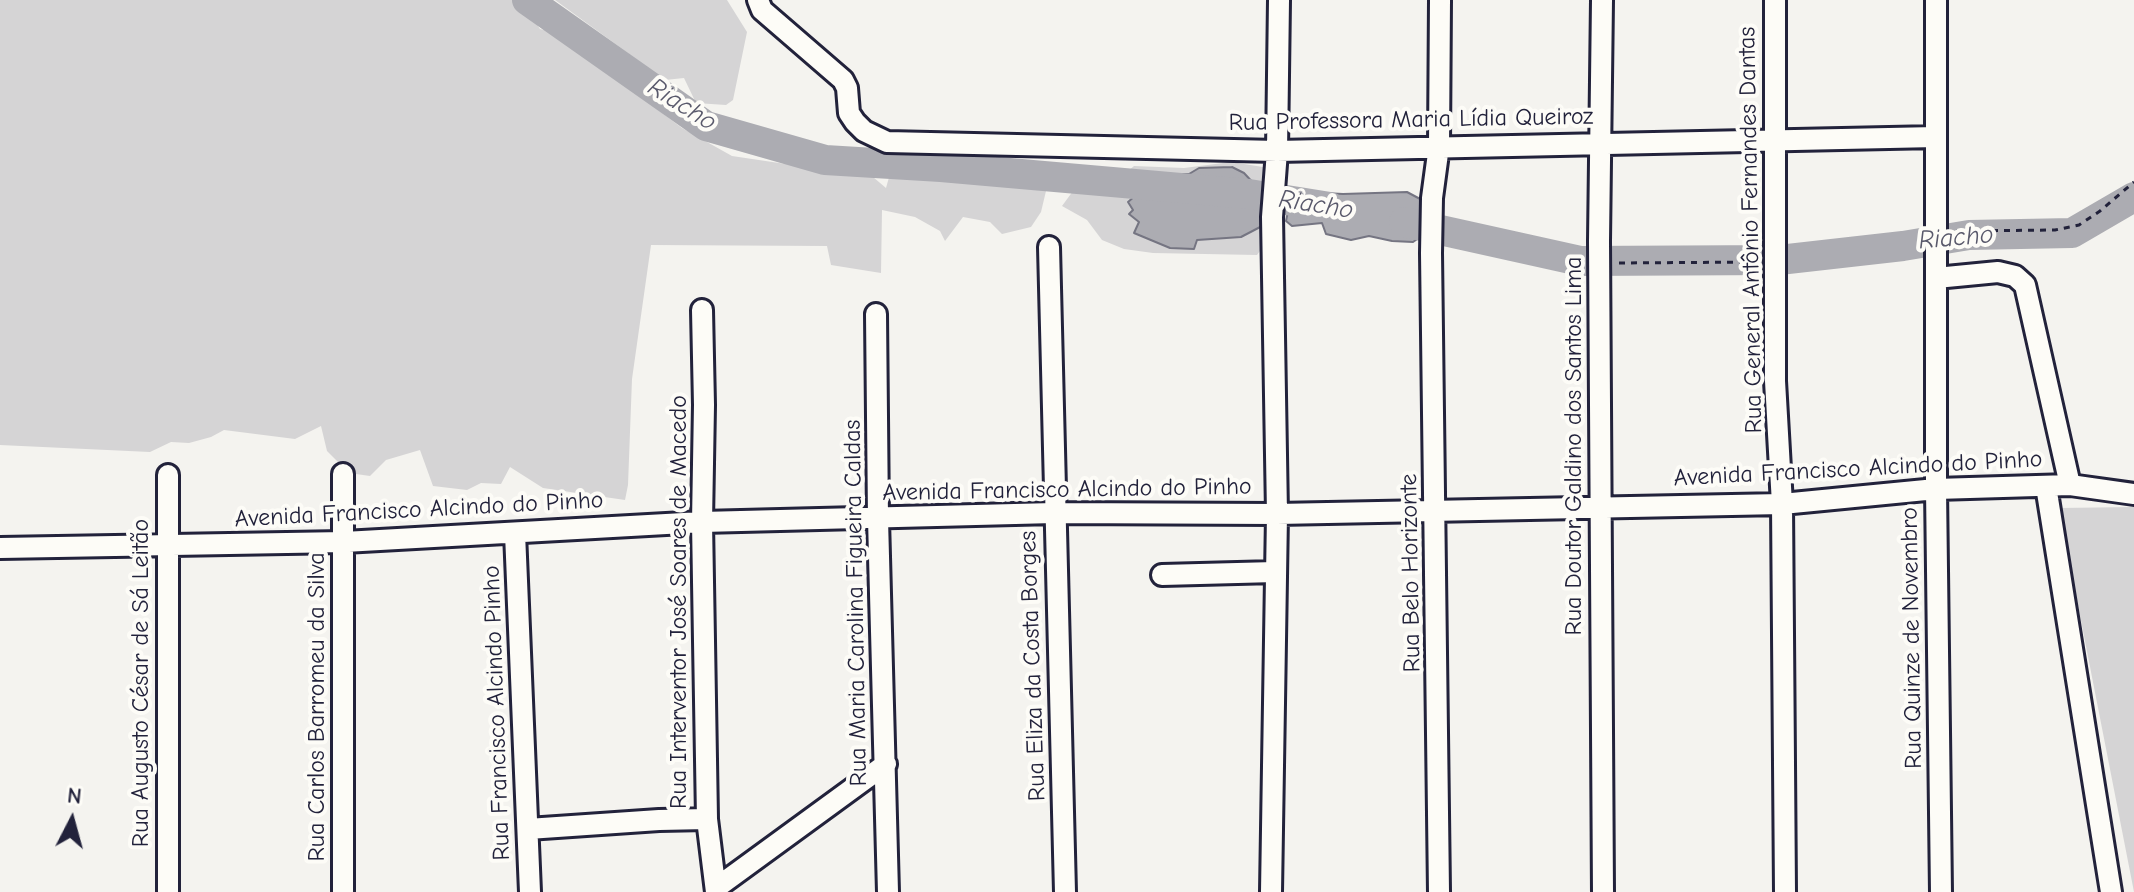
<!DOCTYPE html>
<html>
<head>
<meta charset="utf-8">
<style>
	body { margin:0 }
	#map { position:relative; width:2134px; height:892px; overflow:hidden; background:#f4f3ef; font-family:"Comic Neue",sans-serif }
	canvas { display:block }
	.north { position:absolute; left:32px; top:780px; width:80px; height:80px; -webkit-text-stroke:6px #fdfcf7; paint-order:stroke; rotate:6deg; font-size:22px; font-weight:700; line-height:32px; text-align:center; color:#22223b }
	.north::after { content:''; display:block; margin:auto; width:28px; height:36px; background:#22223b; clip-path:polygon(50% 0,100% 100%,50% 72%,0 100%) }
</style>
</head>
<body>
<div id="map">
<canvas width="2134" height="892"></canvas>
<div class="north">N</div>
</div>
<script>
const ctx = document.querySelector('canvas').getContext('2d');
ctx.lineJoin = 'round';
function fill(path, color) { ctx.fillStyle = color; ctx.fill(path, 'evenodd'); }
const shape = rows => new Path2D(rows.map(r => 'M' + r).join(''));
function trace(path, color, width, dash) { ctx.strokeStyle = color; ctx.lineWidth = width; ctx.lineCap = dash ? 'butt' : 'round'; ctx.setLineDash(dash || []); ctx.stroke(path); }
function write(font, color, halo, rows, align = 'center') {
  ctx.font = font + ' "Comic Neue",sans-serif'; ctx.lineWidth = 8; ctx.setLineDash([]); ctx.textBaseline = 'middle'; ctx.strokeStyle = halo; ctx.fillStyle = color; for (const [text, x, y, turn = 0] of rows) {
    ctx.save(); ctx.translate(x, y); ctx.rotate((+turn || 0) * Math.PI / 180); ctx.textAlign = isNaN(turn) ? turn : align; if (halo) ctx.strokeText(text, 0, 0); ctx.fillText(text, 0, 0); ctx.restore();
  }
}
fill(shape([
	[0,0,514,0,527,9,540,29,556,33,682,128,732,156,873,177,886,188,895,156,1042,162,1046,191,1041,212,1031,227,1002,234,990,222,963,217,945,241,940,231,915,217,882,210,881,273,831,265,827,246,651,245,632,379,628,485,625,500,543,488,510,467,501,484,481,483,467,490,433,486,420,450,386,460,370,476,349,473,327,451,321,426,295,439,224,430,211,437,189,443,171,442,150,452,0,445],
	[555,0,727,0,747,32,733,100,726,105,696,103,684,78,665,80],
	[1231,162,1263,167,1267,183,1268,240,1257,255,1153,253,1124,249,1102,240,1087,220,1062,206,1073,191,1105,191,1134,166,1184,168],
	[2134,507,2134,892,2059,508]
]), '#d5d4d5');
const water = shape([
	[1232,167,1244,173,1256,186,1262,206,1264,225,1241,237,1197,240,1194,249,1170,248,1134,233,1139,222,1129,214,1133,210,1128,202,1143,189,1169,180,1178,181,1179,174,1189,174,1199,168,1232,167],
	[1305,192,1343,194,1407,192,1422,200,1423,235,1413,242,1392,241,1369,236,1351,240,1326,234,1322,223,1292,226,1286,221,1291,197,1305,192]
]);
fill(water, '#acacb2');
trace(water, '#757582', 2);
trace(shape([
	[527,0,706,126,825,160,941,167,1249,194,1330,207],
	[1404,222,1580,261,1779,260,1903,246,1969,235,2072,233,2134,197]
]), '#acacb2', 30);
const minor = shape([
	[758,0,762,10,843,80,847,88,849,113,855,122,864,131,887,142,1277,151,1936,137],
	[1602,0,1599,241,1603,892],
	[1775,0,1775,381,1782,504,1785,892],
	[1936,0,1936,489,1941,892],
	[1049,247,1065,892],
	[1936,278,1998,272,2015,276,2025,285,2070,485],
	[702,310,704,405,702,522,707,819,716,892],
	[876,314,878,519,888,892],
	[2046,486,2111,892],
	[515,533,530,892],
	[0,548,344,542,702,522,1054,513,1277,514,1782,504,1936,489,2070,485,2134,494],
	[1162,575,1275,572],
	[528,829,659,820,707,819],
	[716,888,886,764],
	[168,892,168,475],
	[343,892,343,474],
	[1271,892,1277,514,1272,217,1277,151,1279,0],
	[1439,892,1431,253,1432,198,1439,146,1440,0]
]);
trace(minor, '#22223b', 26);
trace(shape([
	[1956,231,2055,230,2079,225,2100,211,2134,182],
	[1619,263,1755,262]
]), '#22223b', 3, [6, 6]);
trace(minor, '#fdfcf7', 20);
write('24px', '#22223b', '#fdfcf7', [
	["Rua Professora Maria Lídia Queiroz",1411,120,-1],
	["Rua General Antônio Fernandes Dantas",1751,230,-91],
	["Rua Doutor Galdino dos Santos Lima",1574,446,-90],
	["Avenida Francisco Alcindo do Pinho",1858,469,-3],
	["Avenida Francisco Alcindo do Pinho",1067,490,-1],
	["Avenida Francisco Alcindo do Pinho",419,510,-3],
	["Rua Belo Horizonte",1411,573,-91],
	["Rua Interventor José Soares de Macedo",679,602,-90],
	["Rua Maria Carolina Figueira Caldas",856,603,-91],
	["Rua Quinze de Novembro",1912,638,-91],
	["Rua Eliza da Costa Borges",1033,666,-92],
	["Rua Augusto César de Sá Leitão",141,683,-90],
	["Rua Carlos Barromeu da Silva",317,707,-90],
	["Rua Francisco Alcindo Pinho",497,713,-92]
]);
write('italic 26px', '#59596b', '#fdfcf7', [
	["Riacho",682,105,32],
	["Riacho",1316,205,9],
	["Riacho",1956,238,-5]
]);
</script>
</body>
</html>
